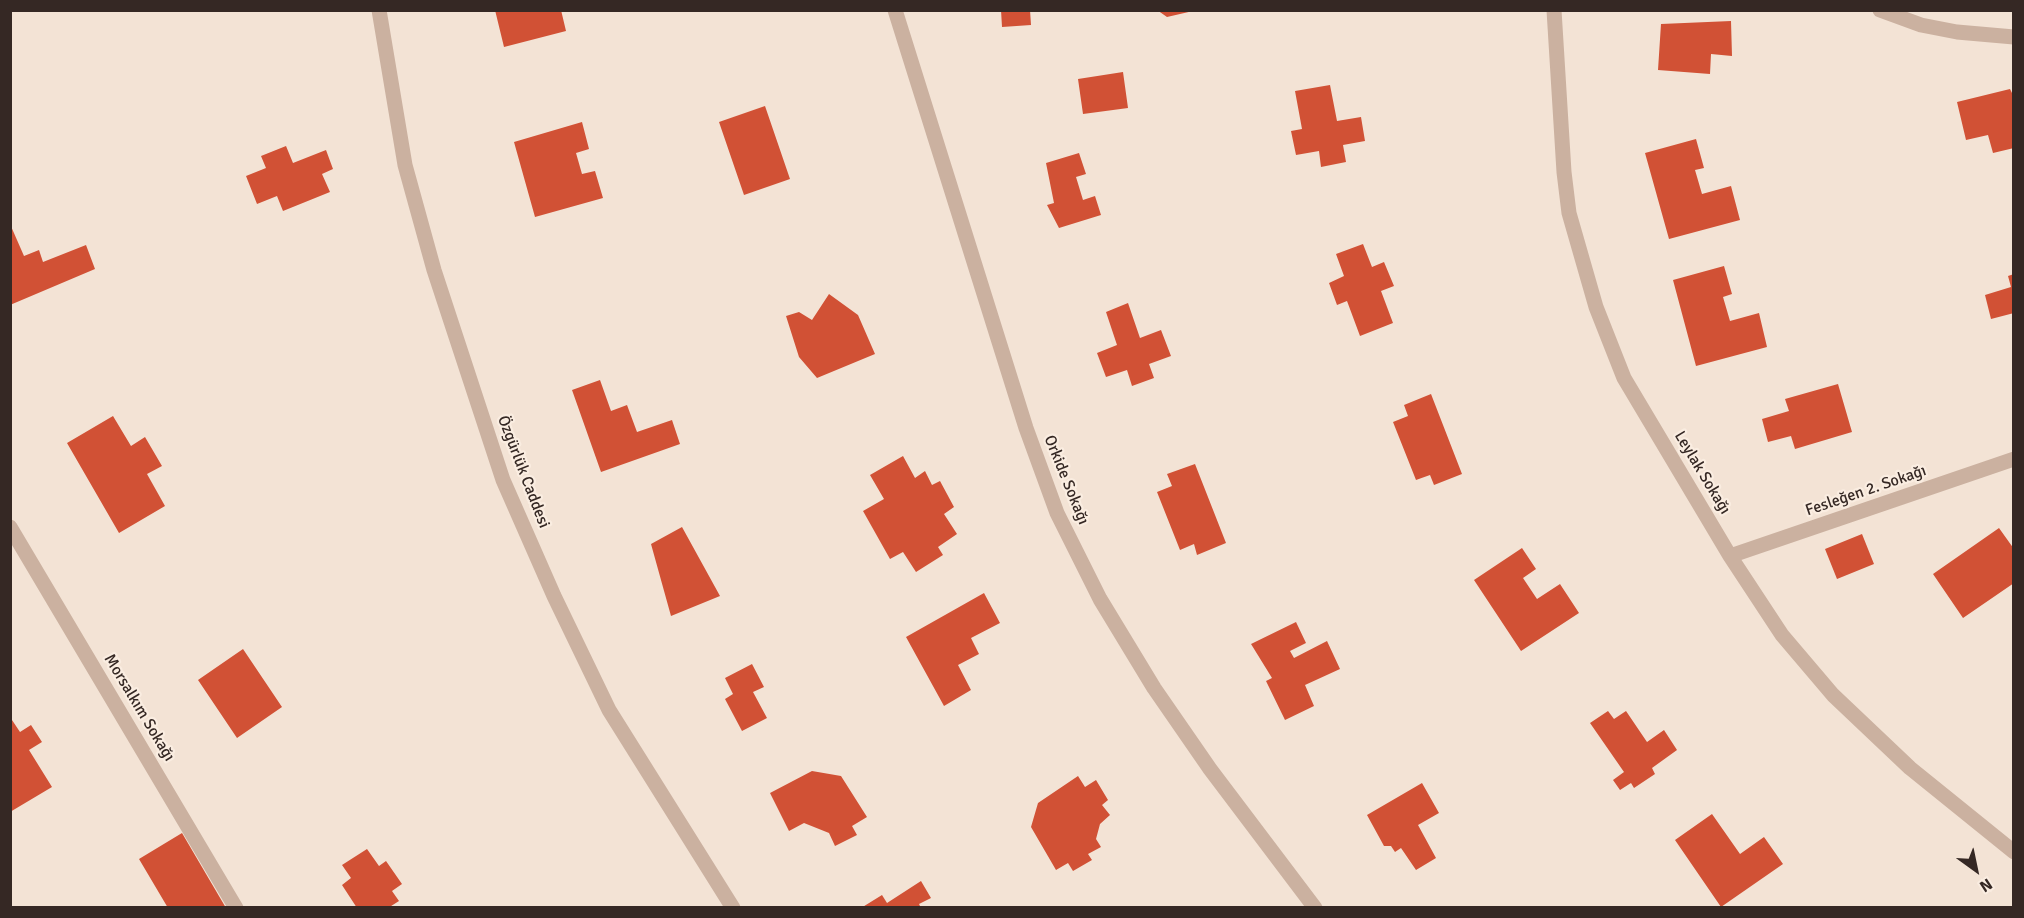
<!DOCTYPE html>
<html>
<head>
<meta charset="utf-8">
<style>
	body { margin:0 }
	#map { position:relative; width:2024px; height:918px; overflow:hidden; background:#f3e3d5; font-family:Signika,sans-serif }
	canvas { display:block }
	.frame { position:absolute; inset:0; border:12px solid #352824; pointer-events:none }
	.north { position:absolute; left:1946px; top:840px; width:60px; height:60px; -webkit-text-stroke:4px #faede1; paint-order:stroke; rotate:147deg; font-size:16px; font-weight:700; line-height:24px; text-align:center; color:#352824 }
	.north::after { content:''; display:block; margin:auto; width:21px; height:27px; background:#352824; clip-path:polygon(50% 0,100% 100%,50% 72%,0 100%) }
</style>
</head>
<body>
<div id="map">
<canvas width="2024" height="918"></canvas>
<div class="frame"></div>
<div class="north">N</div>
</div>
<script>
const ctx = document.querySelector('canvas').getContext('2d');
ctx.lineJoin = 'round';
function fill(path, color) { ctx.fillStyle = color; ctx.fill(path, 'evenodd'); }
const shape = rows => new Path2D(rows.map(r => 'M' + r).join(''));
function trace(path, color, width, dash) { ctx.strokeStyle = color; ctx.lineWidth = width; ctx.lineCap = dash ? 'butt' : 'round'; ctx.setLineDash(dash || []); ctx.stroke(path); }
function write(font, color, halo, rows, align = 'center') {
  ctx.font = font + ' Signika,sans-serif'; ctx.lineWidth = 4.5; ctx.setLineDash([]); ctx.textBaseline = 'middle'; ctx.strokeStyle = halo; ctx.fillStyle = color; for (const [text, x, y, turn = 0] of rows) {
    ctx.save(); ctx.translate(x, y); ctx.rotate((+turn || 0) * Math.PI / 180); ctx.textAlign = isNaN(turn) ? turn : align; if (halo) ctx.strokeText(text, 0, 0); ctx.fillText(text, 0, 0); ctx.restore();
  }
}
fill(shape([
	[495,10,561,10,566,31,504,47],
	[1001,10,1030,10,1031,25,1002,27],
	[1157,10,1193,10,1193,11,1167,17],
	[1731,21,1732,56,1711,54,1710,74,1658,70,1661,24],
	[1123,72,1128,108,1083,114,1078,79],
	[1330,85,1337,121,1361,117,1365,141,1343,145,1346,162,1321,167,1319,151,1296,155,1291,131,1302,129,1295,91],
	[2010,89,2014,97,2014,148,1993,153,1988,135,1966,140,1957,102],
	[765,106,790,179,744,195,719,122],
	[582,122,589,149,576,153,582,174,595,171,603,198,535,217,514,142],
	[1696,139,1704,168,1695,170,1702,194,1731,186,1740,220,1669,239,1645,153],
	[286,146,293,163,326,150,333,169,322,174,330,192,283,211,277,196,257,204,246,176,266,168,261,156],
	[1079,153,1086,174,1076,177,1083,200,1095,196,1101,215,1059,228,1047,205,1054,203,1046,163],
	[10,224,24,256,39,250,43,262,86,245,95,269,10,305],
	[1363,244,1372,267,1384,262,1394,286,1381,291,1393,323,1360,336,1347,301,1337,305,1329,283,1344,276,1336,254],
	[1724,266,1732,294,1723,297,1730,321,1759,313,1767,347,1696,366,1673,280],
	[2014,274,2014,313,1991,319,1985,295,2011,287,2008,276],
	[829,294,858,315,875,354,817,378,799,357,786,316,799,312,812,320],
	[1128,303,1140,338,1161,330,1171,356,1149,364,1154,378,1132,386,1127,370,1106,377,1097,353,1117,345,1106,312],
	[600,380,611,411,627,405,637,432,672,420,680,444,601,472,572,390],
	[1838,384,1852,432,1795,449,1791,436,1768,442,1762,419,1789,411,1785,399],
	[1431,394,1462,474,1434,485,1430,475,1416,480,1393,422,1408,416,1404,405],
	[113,416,131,446,145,437,162,466,147,474,165,506,119,533,67,443],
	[903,456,915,478,925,471,932,485,940,481,954,507,944,514,957,534,938,547,943,555,916,572,903,552,890,559,863,511,884,499,870,475],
	[1195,464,1226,543,1197,555,1194,544,1180,550,1157,492,1172,486,1167,474],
	[682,527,720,596,671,616,651,544],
	[1999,528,2014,549,2014,583,1963,618,1933,574],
	[1862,534,1874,564,1837,579,1825,549],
	[1522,548,1536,569,1523,578,1537,599,1560,584,1579,613,1521,651,1474,580],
	[984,593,1000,623,971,638,979,654,958,665,971,690,944,706,906,637],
	[1296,622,1306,643,1290,651,1294,658,1327,641,1340,669,1305,685,1314,706,1285,720,1266,681,1272,678,1251,644],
	[243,649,282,707,237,738,198,680],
	[752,664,764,687,753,692,767,718,742,731,725,699,733,694,725,678],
	[1608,711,1614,719,1626,711,1647,742,1664,730,1677,750,1652,768,1655,774,1634,788,1631,783,1620,790,1613,780,1624,772,1590,723],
	[10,717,20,732,31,725,42,742,29,750,52,787,10,812],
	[812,771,841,776,867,817,852,826,857,835,835,846,829,833,804,823,789,831,770,793],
	[1078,776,1085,787,1096,780,1108,800,1102,805,1110,815,1100,824,1096,839,1101,847,1088,854,1092,860,1073,871,1068,863,1056,870,1031,827,1038,803],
	[1422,783,1439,813,1418,825,1436,858,1416,870,1401,848,1395,852,1391,846,1384,846,1367,815],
	[1712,814,1740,854,1764,837,1783,864,1721,907,1675,840],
	[182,833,226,908,168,908,139,859],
	[367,849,379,866,386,861,402,884,392,891,399,901,388,908,357,908,342,885,351,878,342,865],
	[921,881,931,898,919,904,921,908,861,908,882,895,887,903]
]), '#d15135');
trace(shape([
	[379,10,405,165,434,270,503,480,554,596,609,710,733,908],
	[895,10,1026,428,1057,513,1100,599,1154,688,1210,769,1315,908],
	[1554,10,1564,172,1569,213,1596,307,1624,378,1730,556,1782,635,1833,695,1910,768,2014,852],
	[1880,10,1921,25,1957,32,2014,37],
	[10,527,236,908],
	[1730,556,2014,459]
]), '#cbb1a0', 15);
write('16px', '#352824', '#faede1', [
	["Özgürlük Caddesi",523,472,69],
	["Leylak Sokağı",1702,473,59],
	["Orkide Sokağı",1066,480,68],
	["Fesleğen 2. Sokağı",1866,491,-19],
	["Morsalkım Sokağı",139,708,59]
]);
</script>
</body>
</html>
